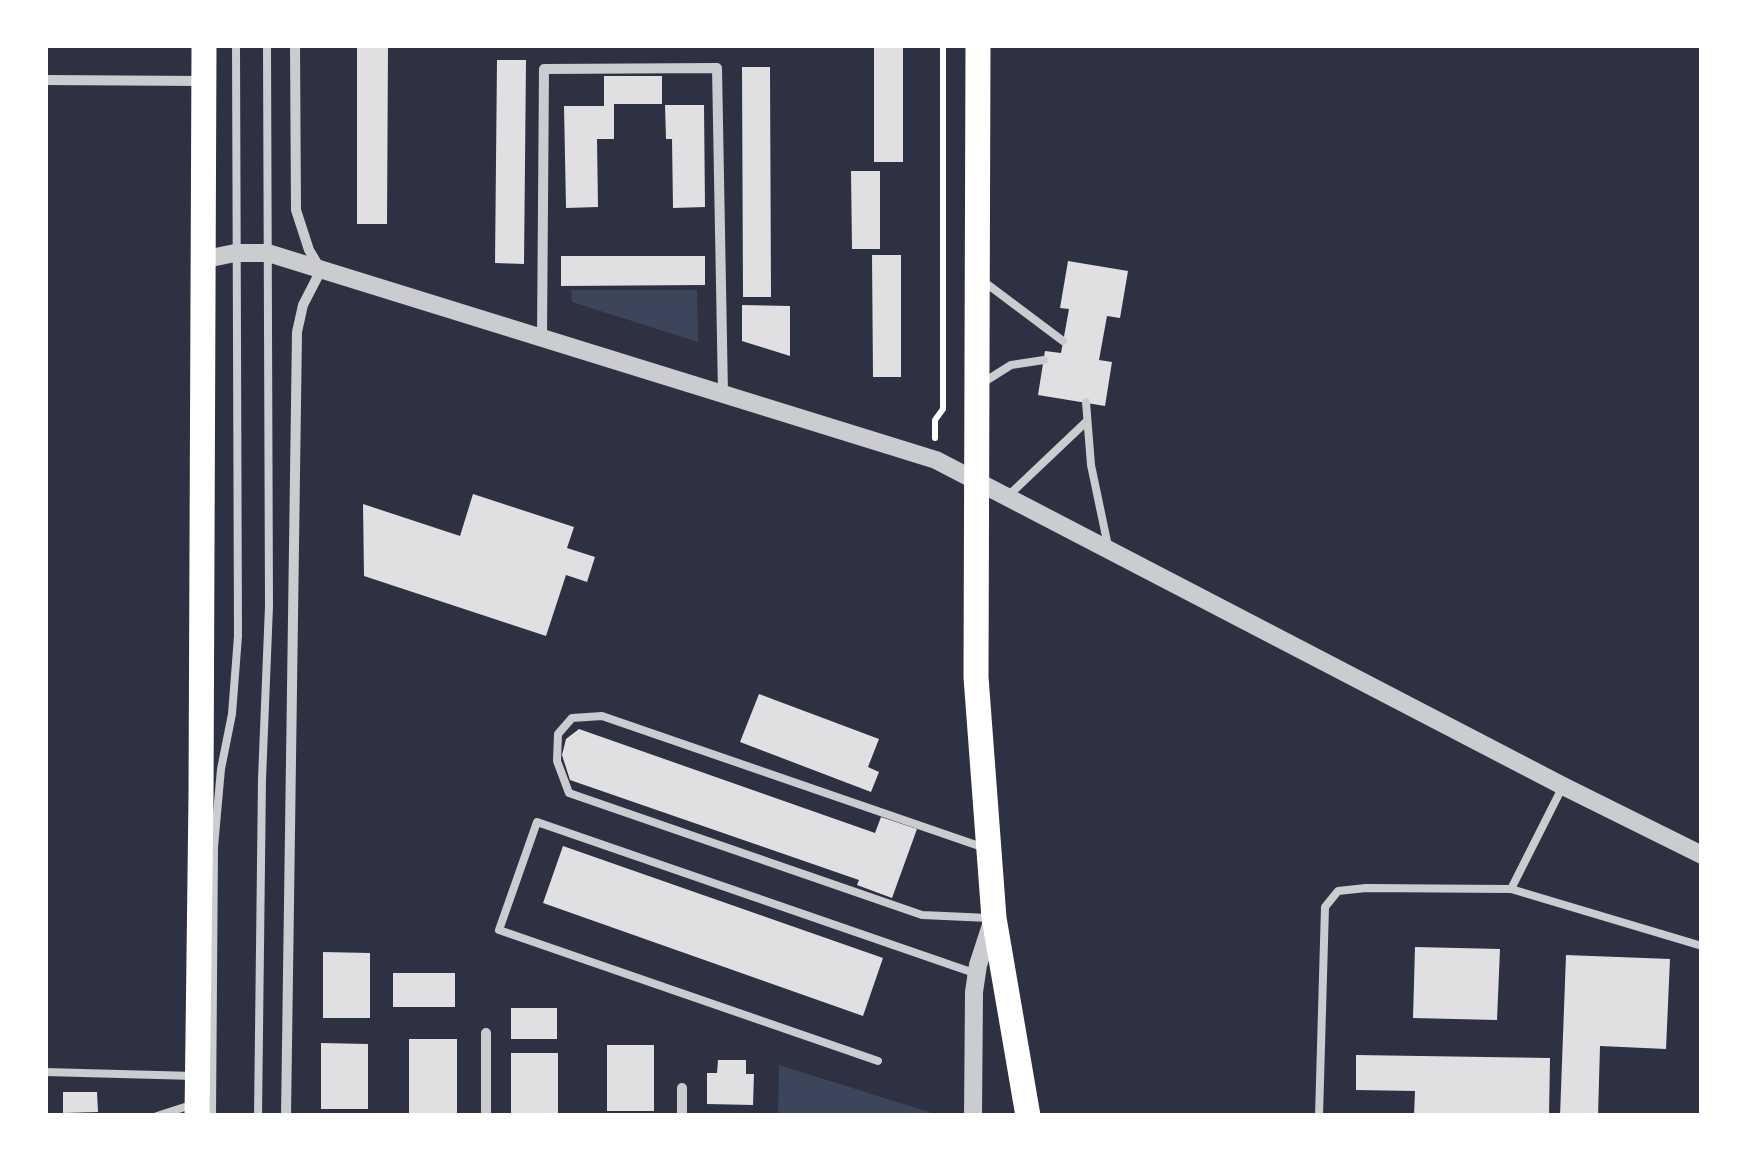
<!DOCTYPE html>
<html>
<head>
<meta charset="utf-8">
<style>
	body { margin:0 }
	#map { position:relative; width:1747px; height:1161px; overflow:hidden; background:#2d3142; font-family:"Sofia Sans Condensed",sans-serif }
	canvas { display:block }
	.frame { position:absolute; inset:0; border:48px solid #fff; pointer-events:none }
</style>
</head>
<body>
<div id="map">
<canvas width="1747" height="1161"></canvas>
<div class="frame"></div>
</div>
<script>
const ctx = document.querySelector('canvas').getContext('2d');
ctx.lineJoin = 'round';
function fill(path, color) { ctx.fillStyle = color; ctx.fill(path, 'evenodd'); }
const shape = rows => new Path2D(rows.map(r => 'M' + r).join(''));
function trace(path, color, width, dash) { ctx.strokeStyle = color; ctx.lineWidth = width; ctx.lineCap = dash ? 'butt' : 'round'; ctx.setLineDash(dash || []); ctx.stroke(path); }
fill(shape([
	[571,290,697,290,698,342,572,302],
	[779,1065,942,1116,778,1116]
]), '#3c4559');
fill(shape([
	[357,45,388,45,387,224,357,224],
	[874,45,903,45,903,162,874,162],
	[497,60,526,60,524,264,495,263],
	[742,67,770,67,771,297,743,297],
	[604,76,662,76,662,104,614,104,614,139,597,139,598,207,566,208,564,106,604,106],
	[665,105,704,105,705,207,673,208,672,139,666,139],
	[851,171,880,171,880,249,852,249],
	[872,255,901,255,901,377,873,377],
	[561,256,705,256,705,285,561,286],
	[1068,261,1128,271,1120,318,1107,316,1099,360,1112,362,1105,406,1038,395,1045,351,1061,353,1069,309,1060,308],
	[742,305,790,306,790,356,742,341],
	[473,494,574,527,567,548,595,557,587,582,566,575,546,636,364,576,363,504,460,536],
	[759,694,879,739,868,767,879,772,871,792,740,742],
	[579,729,875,833,881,817,917,829,892,898,857,885,859,880,570,780,562,755,566,739],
	[563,846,883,958,863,1016,543,903],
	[1415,947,1500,949,1497,1020,1413,1018],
	[323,952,370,953,370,1018,323,1018],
	[1566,955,1670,959,1666,1049,1600,1046,1598,1116,1560,1116],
	[393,973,455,973,455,1007,393,1007],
	[511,1008,557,1008,557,1039,511,1039],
	[409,1039,457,1039,457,1116,409,1116],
	[321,1043,368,1044,368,1109,321,1109],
	[607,1045,654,1045,654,1111,607,1111],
	[511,1053,558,1053,558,1116,511,1116],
	[1356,1055,1550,1058,1549,1116,1414,1116,1415,1091,1356,1090],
	[718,1060,746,1060,746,1074,754,1074,753,1105,707,1104,707,1073,717,1073],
	[63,1092,97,1092,98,1112,63,1113]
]), '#e0e0e3');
trace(shape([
	[935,438,935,420,943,409,943,45]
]), '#fff', 6);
trace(shape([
	[983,281,1063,341],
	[984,382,1011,365,1044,360],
	[1086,402,1091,465,1108,546],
	[1008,496,1087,421],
	[982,847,602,716,572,718,558,734,557,761,569,793,922,915,989,918],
	[1511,889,1563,786],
	[878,1061,499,930,537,822,977,974],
	[45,1072,195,1076],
	[157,1116,191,1105],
	[212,1116,214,847,221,769,232,714,238,636,236,45],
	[258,1116,262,779,269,606,267,45],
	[1319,1116,1325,907,1338,891,1366,888,1511,889,1702,946]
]), '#caccd0', 8);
trace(shape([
	[45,80,204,81],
	[542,338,544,69,717,68,723,394],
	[286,1116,297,332,303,305,321,270,309,250,296,210,295,45],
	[486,1116,486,1033],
	[682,1116,682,1088]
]), '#caccd0', 10);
trace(shape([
	[201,260,235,253,268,253,936,460,1563,786,1702,855],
	[973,1116,974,992,978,965,993,919]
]), '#caccd0', 18);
trace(shape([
	[978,45,976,677,994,918,1028,1116],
	[197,1116,201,796,204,45]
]), '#fff', 25);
</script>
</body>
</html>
